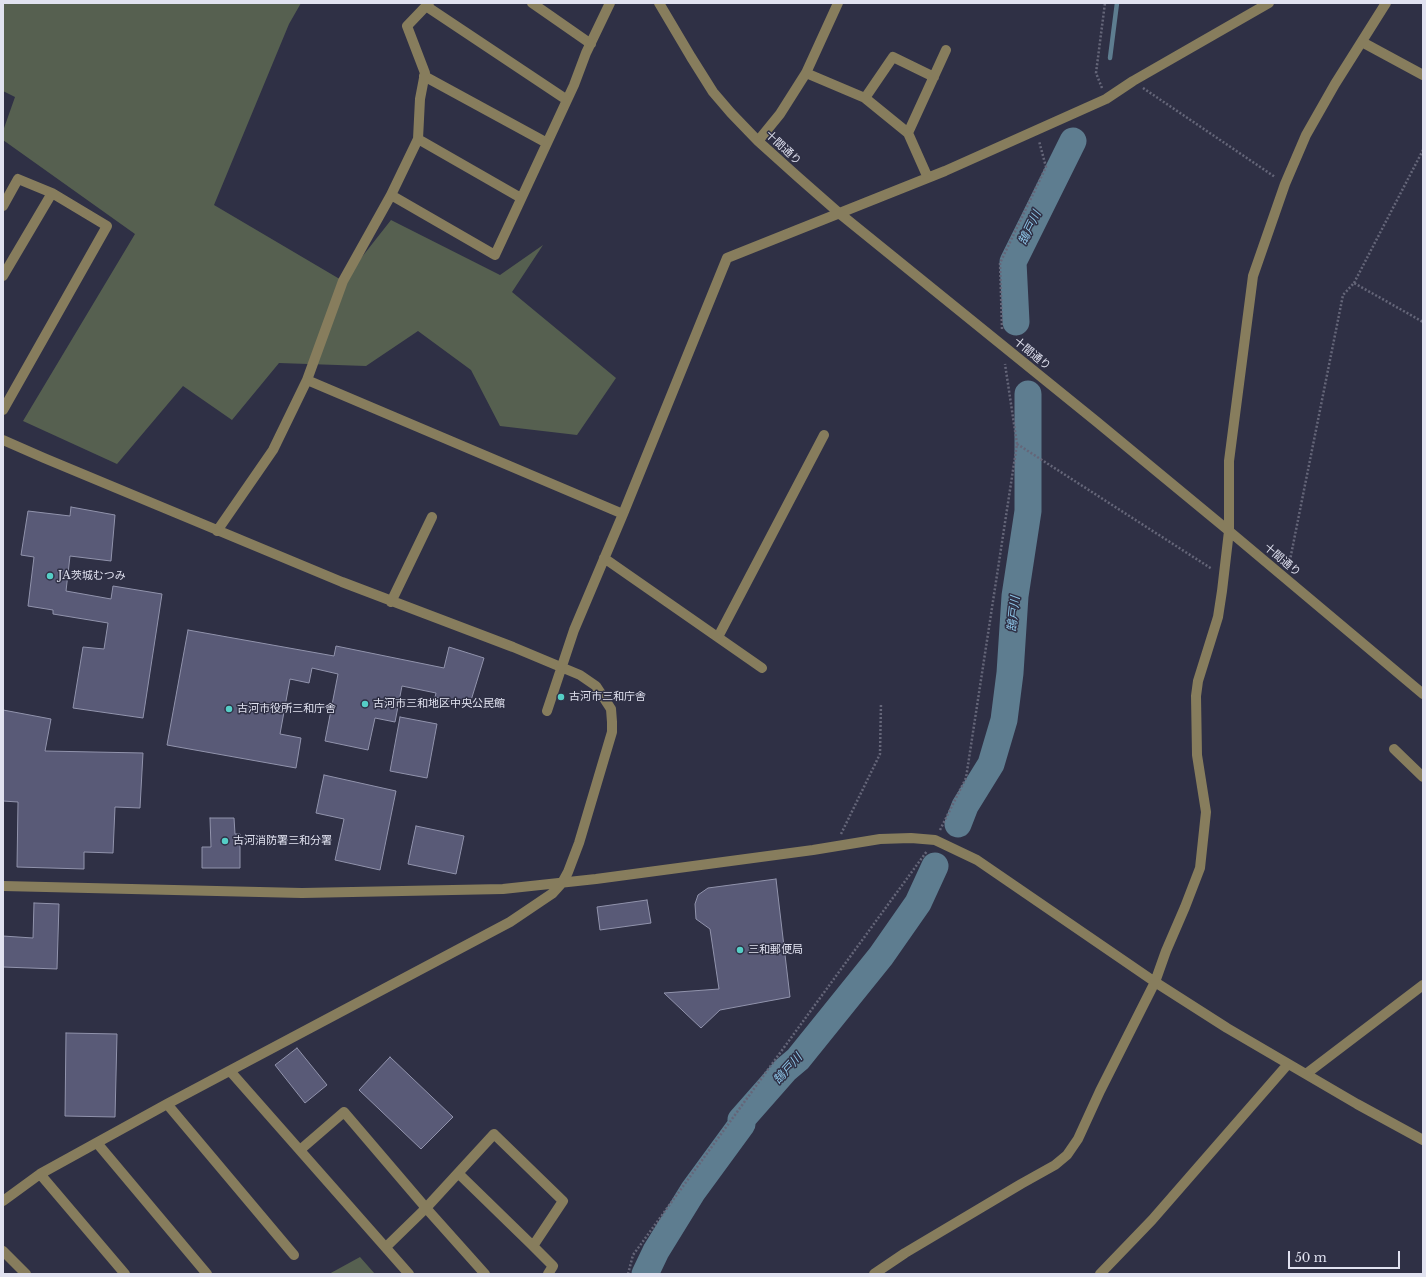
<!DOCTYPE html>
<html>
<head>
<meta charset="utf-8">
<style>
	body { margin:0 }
	#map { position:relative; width:1426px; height:1277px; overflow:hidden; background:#2f3045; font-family:"Libre Baskerville",serif }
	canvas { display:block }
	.frame { position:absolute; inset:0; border:4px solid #e1e2f0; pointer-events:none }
	.scale { position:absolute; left:1288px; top:1251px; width:112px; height:18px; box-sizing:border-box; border:2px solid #e1e2f0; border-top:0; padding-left:5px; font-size:12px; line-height:14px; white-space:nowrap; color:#e1e2f0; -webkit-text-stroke:3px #2f3045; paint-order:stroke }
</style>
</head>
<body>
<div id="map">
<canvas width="1426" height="1277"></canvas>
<div class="frame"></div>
<div class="scale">50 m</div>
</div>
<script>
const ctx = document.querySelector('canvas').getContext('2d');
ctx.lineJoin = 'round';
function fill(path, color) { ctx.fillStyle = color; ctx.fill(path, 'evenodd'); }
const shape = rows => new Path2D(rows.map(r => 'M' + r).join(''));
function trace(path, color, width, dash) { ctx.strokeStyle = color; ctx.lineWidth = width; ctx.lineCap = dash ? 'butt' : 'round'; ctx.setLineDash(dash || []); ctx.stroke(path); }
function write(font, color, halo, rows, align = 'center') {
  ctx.font = font + ' "Libre Baskerville","Noto Sans JP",serif'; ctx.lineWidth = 3; ctx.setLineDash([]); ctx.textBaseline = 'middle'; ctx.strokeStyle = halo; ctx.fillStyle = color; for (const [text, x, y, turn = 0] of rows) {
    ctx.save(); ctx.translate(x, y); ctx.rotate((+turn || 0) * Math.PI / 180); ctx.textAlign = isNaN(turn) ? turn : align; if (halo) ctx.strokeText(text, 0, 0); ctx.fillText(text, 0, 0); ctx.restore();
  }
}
fill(shape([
	[3,3,301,3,289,24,214,205,343,281,391,220,500,275,543,245,512,292,616,378,577,435,500,426,471,370,418,331,366,366,279,363,232,420,183,386,117,464,23,421,135,234,3,140,3,131,15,97,3,91],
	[360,1257,375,1274,329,1274]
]), '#566050');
trace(shape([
	[1110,58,1117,3]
]), '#5e7d90', 4.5);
trace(shape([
	[1016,322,1013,262,1073,141],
	[958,824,965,806,991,764,1004,720,1010,673,1015,596,1028,511,1028,394],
	[645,1274,656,1251,693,1191,742,1124,741,1120,785,1070,798,1059,881,956,918,903,935,866]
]), '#5e7d90', 27);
const building = shape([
	[71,507,115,515,111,561,70,556,66,591,111,599,113,586,162,594,143,718,73,708,83,647,104,649,108,623,53,614,53,610,28,606,34,557,21,555,28,511,70,516,71,507],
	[188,630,334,656,336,646,444,668,449,647,484,658,469,707,435,697,436,693,402,686,395,722,375,718,368,750,325,741,338,674,312,668,309,683,290,679,280,734,301,738,296,768,167,745,188,630],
	[3,710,51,719,45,751,143,753,140,808,115,807,113,853,84,852,84,869,17,867,18,802,3,801,3,710],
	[400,717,437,724,427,778,390,771,400,717],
	[324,775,396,791,380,870,335,860,344,819,316,813,324,775],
	[210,818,234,818,235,834,240,834,240,868,202,868,202,847,211,847,210,818],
	[416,826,464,836,456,874,408,864,416,826],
	[776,879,790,997,720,1010,701,1028,664,993,719,989,710,929,696,919,695,904,698,895,708,888,776,879],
	[647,900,651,923,600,930,597,907,647,900],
	[34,903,59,904,57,969,3,967,3,936,33,938,34,903],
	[66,1033,117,1034,115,1117,65,1116,66,1033],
	[297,1048,327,1085,305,1103,275,1065,297,1048],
	[390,1057,453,1117,421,1149,359,1090,390,1057]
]);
fill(building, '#595a77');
trace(building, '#9193ac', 1);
trace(shape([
	[1102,88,1096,73,1105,3],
	[1143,88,1275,177],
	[1354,283,1423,150],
	[1002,329,1000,263,1046,167,1039,141],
	[1017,444,1212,569],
	[1289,565,1343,295,1354,283,1423,322],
	[940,830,966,778,1017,444,1005,364],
	[841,834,880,754,881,703],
	[628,1274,633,1255,927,851]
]), '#656679', 2.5, [2, 2]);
trace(shape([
	[429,3,407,26,425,73,420,99,418,139,391,195,495,255,574,85,586,53,610,3],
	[532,3,591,44],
	[659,3,691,57,713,92,731,113,758,141,798,177,839,213,1097,422,1229,531,1423,694],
	[426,6,567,100],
	[1362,42,1423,75],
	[806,73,865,98,908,133,928,178],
	[424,76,547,143],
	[865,98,893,57,934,77],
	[908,133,946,50],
	[418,139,521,198],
	[758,141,780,114,806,73,838,3],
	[3,206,18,179,52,193,3,276],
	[307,380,623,514],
	[3,410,107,226,52,193],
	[3,440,44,458,342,582,513,647,580,675,596,686,611,709,612,722,612,732,579,843,568,872,562,883,553,893,510,922,167,1104,40,1174,3,1201],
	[217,531,273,450,307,380,343,281,391,195],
	[604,558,762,668],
	[391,602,432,517],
	[718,637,824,435],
	[547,711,574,630,623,514,727,258,945,171,1106,99,1133,81,1269,3],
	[1394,749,1423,777],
	[3,886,302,893,503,889,596,879,813,850,880,839,911,838,935,840,977,860,1155,982,1227,1028,1357,1104,1423,1140],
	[230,1071,409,1274],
	[1306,1074,1423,985],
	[167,1104,294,1255],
	[97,1143,207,1274],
	[300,1150,344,1112,426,1208,485,1274],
	[458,1173,533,1246],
	[40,1174,125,1274],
	[386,1247,426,1208,494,1134,563,1201,533,1246,553,1266,548,1274],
	[3,1251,26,1274],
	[874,1274,905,1253,1021,1184,1055,1165,1067,1155,1078,1139,1100,1091,1155,982,1166,951,1185,907,1200,868,1206,812,1197,755,1196,696,1198,681,1218,617,1222,591,1229,531,1229,461,1253,276,1285,184,1306,135,1335,84,1386,3],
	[1100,1274,1152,1220,1288,1064]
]), '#877d5d', 10);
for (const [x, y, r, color] of [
	[50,576,4,"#55cec6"],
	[561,697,4,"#55cec6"],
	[365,704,4,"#55cec6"],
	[229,709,4,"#55cec6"],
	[225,841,4,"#55cec6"],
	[740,950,4,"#55cec6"]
]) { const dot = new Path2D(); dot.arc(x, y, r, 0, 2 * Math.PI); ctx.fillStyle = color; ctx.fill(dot); trace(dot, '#2f3045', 1.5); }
write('11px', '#e1e2f0', '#2f3045', [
	["十間通り",783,148,43],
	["十間通り",1032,354,39],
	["十間通り",1282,560,40]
]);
write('11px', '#e1e2f0', '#2f3045', [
	["JA茨城むつみ",58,576],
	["古河市三和庁舎",569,697],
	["古河市三和地区中央公民館",373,704],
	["古河市役所三和庁舎",237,709],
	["古河消防署三和分署",233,841],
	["三和郵便局",748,950]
], 'left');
write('italic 12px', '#8ec6e8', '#2f3045', [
	["鵠戸川",1030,228,-64],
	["鵠戸川",1014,614,-84],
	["鵠戸川",788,1069,-48]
]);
</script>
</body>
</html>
